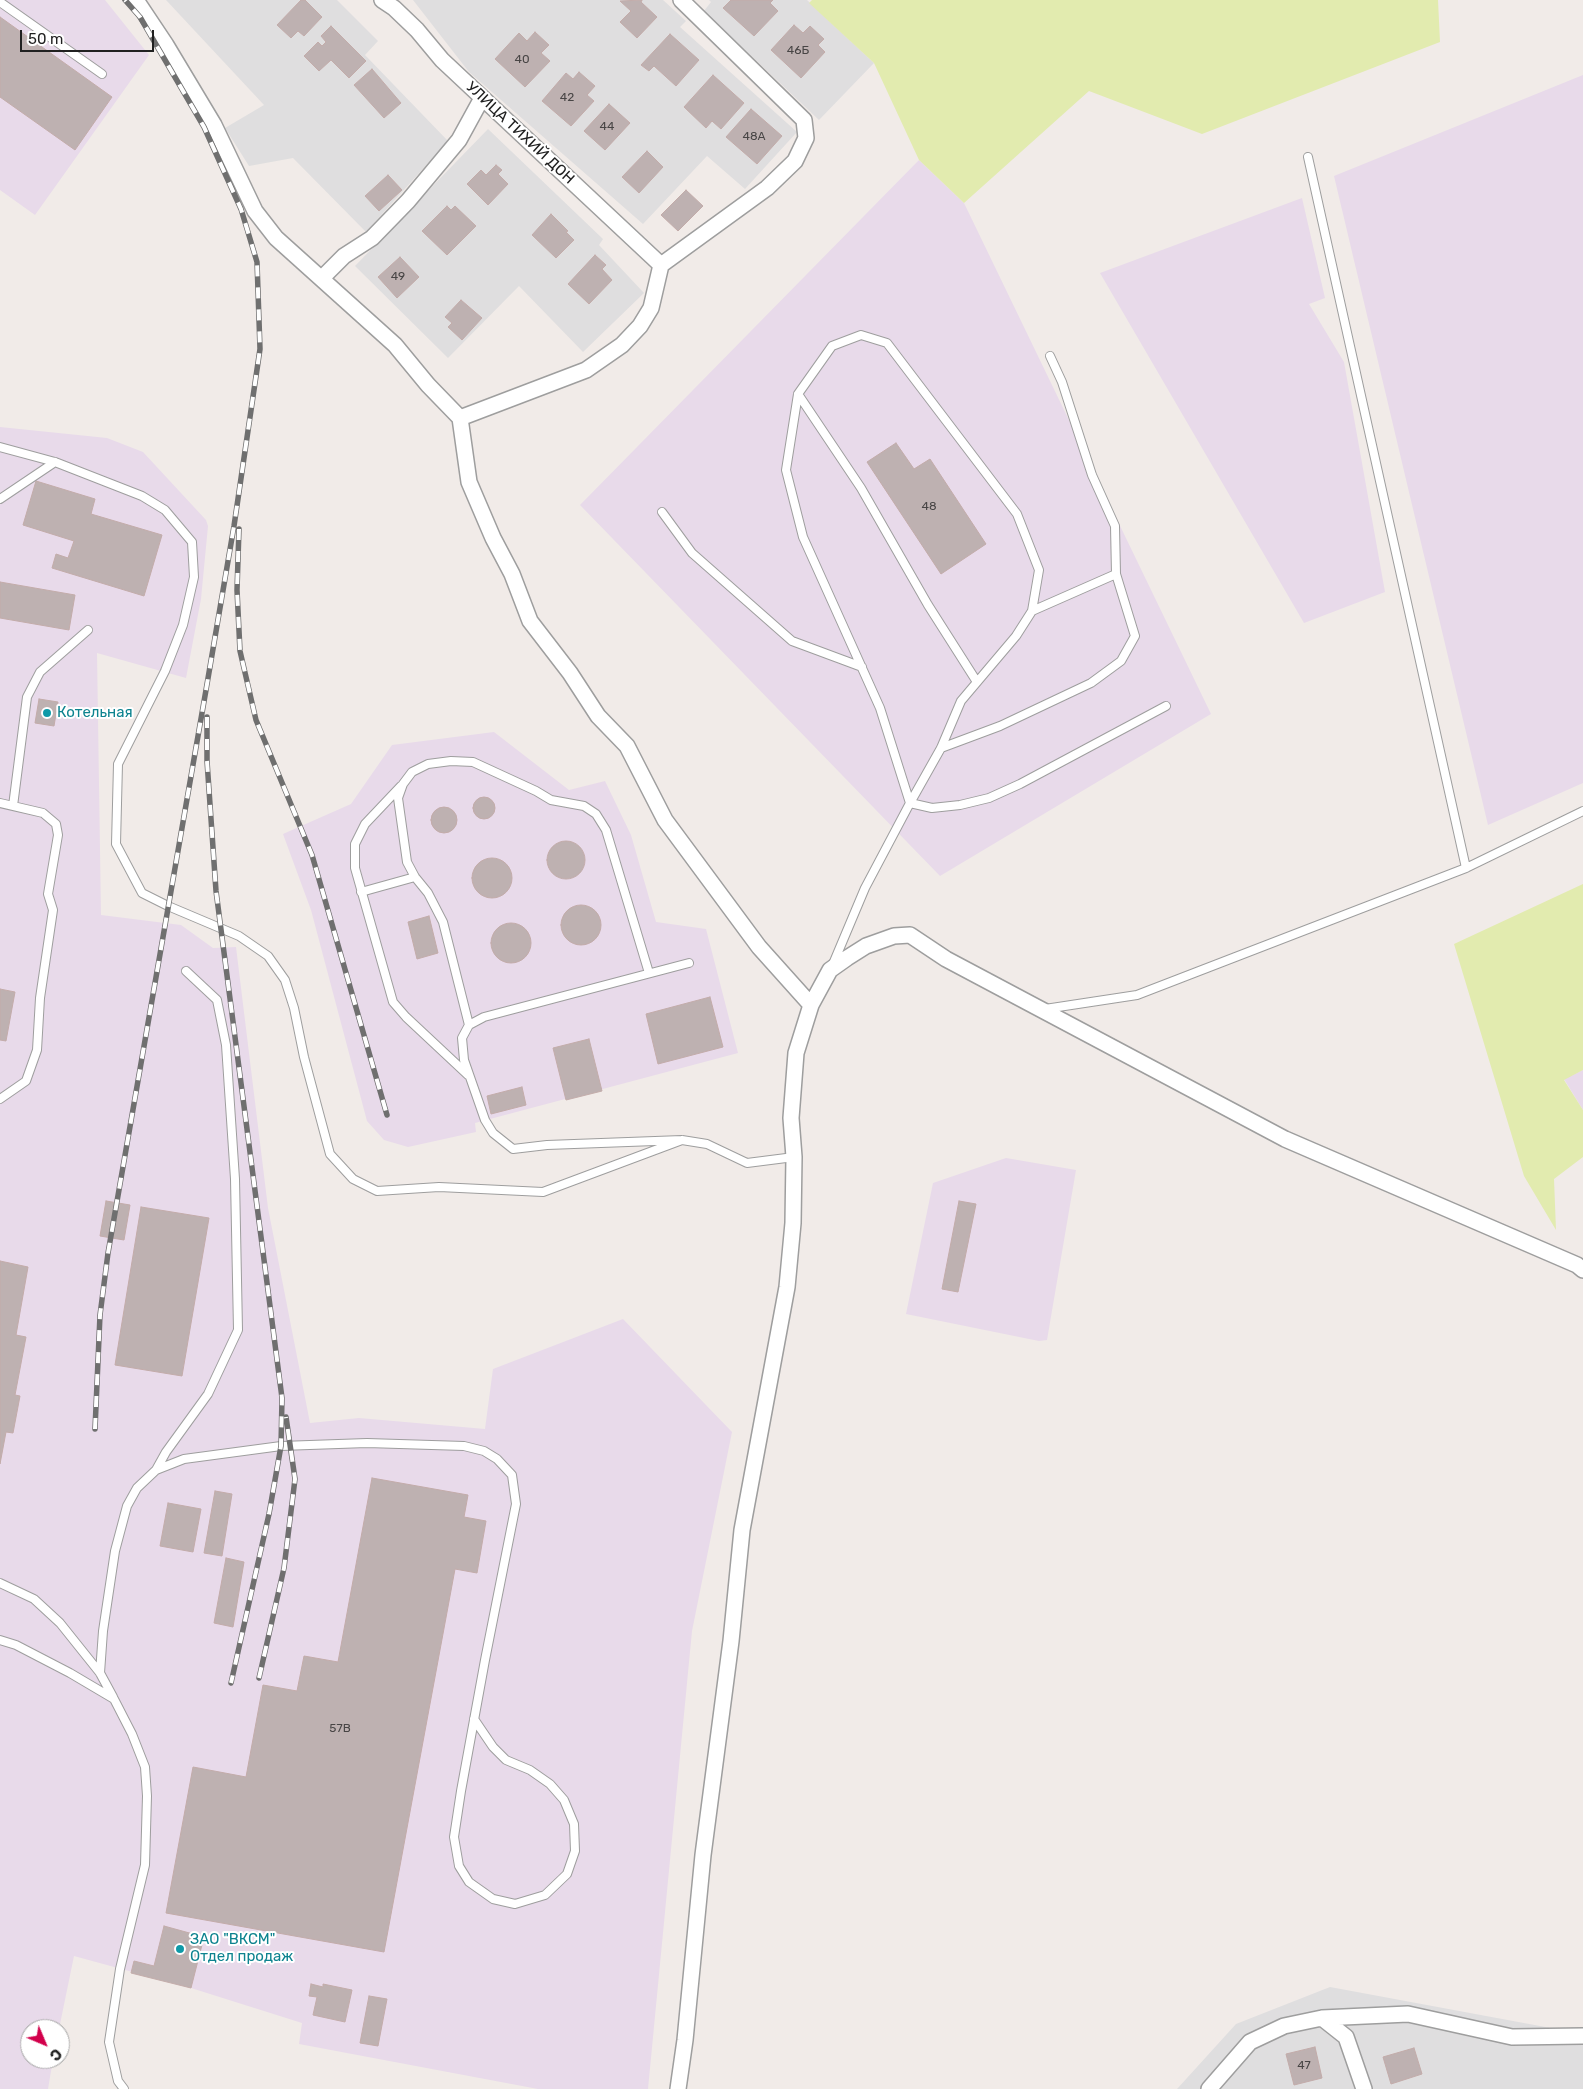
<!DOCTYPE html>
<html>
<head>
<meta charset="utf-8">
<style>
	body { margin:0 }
	#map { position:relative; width:1583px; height:2089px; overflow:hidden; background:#f1ebe8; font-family:Rubik,sans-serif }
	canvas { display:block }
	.north { position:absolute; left:20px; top:2019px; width:50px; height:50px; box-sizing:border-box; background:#fff; border:1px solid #a6a6a6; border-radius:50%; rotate:135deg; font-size:14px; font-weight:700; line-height:20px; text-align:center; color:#212121 }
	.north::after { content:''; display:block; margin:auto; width:18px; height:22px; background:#d2004b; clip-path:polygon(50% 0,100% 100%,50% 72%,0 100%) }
	.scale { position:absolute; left:20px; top:30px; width:134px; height:22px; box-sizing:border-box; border:2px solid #212121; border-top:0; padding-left:6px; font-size:15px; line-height:18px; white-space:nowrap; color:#212121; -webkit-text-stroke:4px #fff; paint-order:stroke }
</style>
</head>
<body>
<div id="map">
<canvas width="1583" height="2089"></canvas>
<div class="north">С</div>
<div class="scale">50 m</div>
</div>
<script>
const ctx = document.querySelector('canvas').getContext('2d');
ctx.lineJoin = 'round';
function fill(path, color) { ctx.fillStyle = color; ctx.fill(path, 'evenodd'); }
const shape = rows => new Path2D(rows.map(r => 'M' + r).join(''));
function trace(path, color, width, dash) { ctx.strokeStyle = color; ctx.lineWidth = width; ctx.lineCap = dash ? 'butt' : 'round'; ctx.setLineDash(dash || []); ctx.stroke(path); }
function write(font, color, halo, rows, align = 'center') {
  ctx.font = font + ' Rubik,sans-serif'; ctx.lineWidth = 4; ctx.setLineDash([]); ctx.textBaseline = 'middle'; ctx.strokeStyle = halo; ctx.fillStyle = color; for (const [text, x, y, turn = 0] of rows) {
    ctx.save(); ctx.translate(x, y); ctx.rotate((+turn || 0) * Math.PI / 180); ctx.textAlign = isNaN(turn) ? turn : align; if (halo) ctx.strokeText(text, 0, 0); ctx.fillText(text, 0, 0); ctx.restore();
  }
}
fill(shape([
	[166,0,337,0,378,41,365,55,448,141,366,232,293,158,249,166,225,128,264,105],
	[413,0,663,0,686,21,680,27,797,132,745,189,707,156,643,224,469,72],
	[709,0,807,0,874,63,819,120,704,11,711,2],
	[488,129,603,239,599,245,644,293,583,352,519,286,448,358,355,266],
	[1330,1987,1583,2034,1583,2089,1177,2089,1236,2024]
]), '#dfdedf');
fill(shape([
	[0,0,105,0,149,55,35,215,0,190],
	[1583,75,1583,783,1488,825,1334,176],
	[919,160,964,203,1211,714,940,876,580,505],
	[1302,198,1325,298,1309,304,1344,362,1385,592,1304,623,1100,273],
	[0,427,107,438,143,452,206,520,208,526,201,599,186,678,97,653,101,915,181,925,213,948,236,947,268,1208,310,1423,359,1418,485,1429,493,1369,623,1319,732,1432,692,1631,648,2089,538,2089,299,2044,302,2023,191,1988,74,1956,59,2029,30,2029,30,2059,53,2059,48,2089,0,2089],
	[494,732,569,790,605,781,631,835,656,922,706,929,738,1053,475,1123,476,1132,408,1147,384,1140,367,1121,311,910,283,834,351,804,392,745],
	[1583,1070,1583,1110,1564,1079],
	[1006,1158,1076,1170,1047,1340,1039,1341,906,1314,933,1183]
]), '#e8daea');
fill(shape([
	[812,0,1438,0,1440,42,1202,134,1089,91,964,203,919,160,874,63,809,3],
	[1583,884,1583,1070,1564,1080,1583,1110,1583,1157,1554,1179,1556,1230,1524,1176,1454,944]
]), '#e2ebaf');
const building = shape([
	[301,0,305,0,322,17,304,36,298,31,291,38,277,25,301,0],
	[642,0,641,2,657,17,637,38,620,22,631,11,620,1,642,0],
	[731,0,773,0,770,3,778,11,754,36,723,8,731,0],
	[0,17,112,97,75,150,0,97,0,17],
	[794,25,803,33,810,26,824,39,818,45,825,52,801,78,771,50,794,25],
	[331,26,366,61,349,78,331,60,319,71,304,56,318,42,322,46,326,42,321,36,331,26],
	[535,32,549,45,541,53,550,61,525,87,495,59,519,33,527,41,535,32],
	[670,34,699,60,676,86,654,66,649,71,641,65,670,34],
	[372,69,401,103,384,118,354,85,372,69],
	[579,72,595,86,587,95,594,101,571,126,542,101,566,73,573,79,579,72],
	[713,75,744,103,721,129,712,121,706,128,684,107,713,75],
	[609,104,630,123,605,150,584,131,609,104],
	[751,109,782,136,757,164,726,137,751,109],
	[647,151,663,167,639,193,622,177,647,151],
	[496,165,502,170,498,174,508,184,488,205,467,184,481,170,486,175,496,165],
	[388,175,402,190,379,211,365,196,388,175],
	[686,190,703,206,678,231,661,215,686,190],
	[447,206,451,210,455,206,476,226,447,255,422,231,447,206],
	[551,214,568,231,566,232,574,240,556,258,532,235,551,214],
	[595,255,606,265,602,269,612,280,589,304,568,284,595,255],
	[400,257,419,277,397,298,378,277,400,257],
	[461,300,482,318,462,340,448,327,452,323,445,317,461,300],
	[896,443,914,469,930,459,986,544,941,574,867,462,896,443],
	[36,481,95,499,91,514,162,535,144,596,52,568,56,554,68,558,74,541,23,525,36,481],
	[0,582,75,595,69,630,0,618,0,582],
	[39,699,58,702,54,726,35,723,39,699],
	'473 808a11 11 0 1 1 22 0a11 11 0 1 1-22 0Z',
	'431 820a13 13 0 1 1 26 0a13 13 0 1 1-26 0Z',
	'547 860a19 19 0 1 1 38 0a19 19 0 1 1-38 0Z',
	'472 878a20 20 0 1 1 40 0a20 20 0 1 1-40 0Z',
	'561 925a20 20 0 1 1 40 0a20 20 0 1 1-40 0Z',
	[429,916,438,953,417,959,408,922,429,916],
	'491 943a20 20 0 1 1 40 0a20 20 0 1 1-40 0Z',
	[0,989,15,992,6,1041,0,1040,0,989],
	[710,997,723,1047,658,1064,646,1014,710,997],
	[589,1039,602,1091,566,1100,553,1048,589,1039],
	[522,1087,526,1105,491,1114,487,1096,522,1087],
	[106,1201,130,1205,124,1240,100,1236,106,1201],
	[959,1201,976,1204,958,1292,942,1289,959,1201],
	[141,1207,209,1218,182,1376,115,1365,141,1207],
	[0,1261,28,1267,16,1335,26,1337,15,1395,20,1396,13,1433,6,1432,0,1464,0,1261],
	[372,1478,468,1495,464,1517,486,1521,477,1573,455,1569,384,1952,166,1913,193,1767,246,1777,263,1685,297,1691,304,1656,338,1662,372,1478],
	[215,1491,232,1494,222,1556,204,1553,215,1491],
	[168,1503,201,1509,193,1552,160,1546,168,1503],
	[226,1558,244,1562,233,1627,214,1623,226,1558],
	[164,1926,204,1937,191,1988,131,1973,134,1961,154,1966,164,1926],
	[311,1984,323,1987,323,1984,352,1990,345,2022,313,2015,317,1997,309,1996,311,1984],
	[369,1996,387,1999,378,2046,360,2043,369,1996],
	[1315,2047,1322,2078,1294,2085,1286,2054,1315,2047],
	[1414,2048,1422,2074,1391,2084,1383,2057,1414,2048]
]);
fill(building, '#beb1b1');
trace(building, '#c3acaa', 1);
const service = shape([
	[0,2,102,74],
	[1308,157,1466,868],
	[798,394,861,488,928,605,977,682],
	[0,447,55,462,142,496,165,510,192,542,194,577,183,625,165,671,118,764,116,844,142,893,168,906,239,936,268,956,285,980,294,1008,304,1057,330,1154,353,1179,377,1191,439,1187,543,1192,682,1140],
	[0,499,55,462],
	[662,512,692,553,792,641,862,667],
	[1032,611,1116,574],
	[941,748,1000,726,1091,683,1121,661,1135,636,1116,574,1115,526,1092,475,1062,382,1050,356],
	[401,786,365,824,355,844,355,868,393,1002,406,1017,468,1075],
	[0,803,43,813,56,824,58,835,48,894,53,910,40,998,37,1050,26,1081,0,1099],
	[13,806,27,697,40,672,88,630],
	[361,892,415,877],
	[689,963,484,1017,469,1025,462,1038,464,1060,485,1120,493,1133,513,1149,547,1145,682,1140,707,1144,747,1163,794,1157],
	[833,964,865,888,910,803,941,748,961,701,1016,636,1032,611,1039,570,1017,514,887,343,861,335,832,346,798,394,786,470,803,537,880,708,910,803,932,808,960,805,989,798,1020,784,1166,706],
	[1045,1009,1137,995,1466,868,1583,811],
	[469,1025,443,922,428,893,415,877,407,862,398,798,403,784,412,772,428,764,451,761,473,762,536,791,551,800,584,806,596,814,606,830,649,973],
	[156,1470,166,1452,208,1394,238,1330,235,1179,226,1045,217,1000,186,971],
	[0,1583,34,1599,60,1623,100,1673,113,1697],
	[0,1640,16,1645,70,1673,114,1699,132,1734,145,1767,147,1796,145,1865,120,1969,109,2042,118,2081,124,2089],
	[100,1673,103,1631,115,1551,127,1506,137,1488,156,1470,184,1459,281,1446,367,1443,464,1446,484,1451,497,1459,512,1475,516,1504,485,1660,461,1791,454,1837,459,1866,469,1882,493,1899,515,1904,545,1895,567,1874,575,1851,574,1824,564,1800,550,1784,530,1770,506,1760,493,1747,474,1719]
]);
const minor = shape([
	[136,0,166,45,214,125,255,211,276,238,395,345,428,385,460,418,469,482,493,538,512,574,530,621,570,673,598,716,627,746,665,820,759,947,811,1005,796,1053,791,1118,794,1157,793,1223,787,1287,742,1530,731,1641,703,1855,685,2040,678,2089],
	[382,0,394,8,417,30,442,60,661,265],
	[322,278,344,256,372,238,408,201,459,140,482,98],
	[460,418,586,370,622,345,640,326,651,308,661,265,767,188,795,161,806,138,804,120,681,0],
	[811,1005,830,970,847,958,866,946,894,936,910,935,946,959,1285,1139,1577,1265,1583,1270],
	[1322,2018,1346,2037,1364,2089],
	[1209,2089,1250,2042,1284,2026,1322,2018,1408,2014,1512,2037,1583,2036]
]);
trace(service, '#9e9e9e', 10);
trace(minor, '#9e9e9e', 18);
trace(service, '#fff', 8);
trace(minor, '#fff', 15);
const rail = shape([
	[239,529,237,590,240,651,256,720,312,855,387,1115],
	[207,717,207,761,216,891,282,1398,281,1446,269,1514,231,1683],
	[95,1429,100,1315,108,1253,206,690,234,526,260,349,257,262,241,209,204,127,140,17,125,0],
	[259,1678,284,1568,295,1479,286,1417]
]);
trace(rail, '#6f6f6f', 5.5);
trace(rail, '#fff', 4, [11]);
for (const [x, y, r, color] of [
	[47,713,5,"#0f9aa8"],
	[180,1949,5,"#0f9aa8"]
]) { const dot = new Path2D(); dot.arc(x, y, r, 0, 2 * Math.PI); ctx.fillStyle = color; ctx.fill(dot); trace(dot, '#fff', 2); }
write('12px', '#484545', null, [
	["46Б",798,51],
	["40",522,60],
	["42",567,98],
	["44",607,127],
	["48А",754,137],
	["49",398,277],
	["48",929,507],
	["57В",340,1729],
	["47",1304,2066]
]);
write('15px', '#212121', '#fff', [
	["УЛИЦА ТИХИЙ ДОН",520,133,43]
]);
write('15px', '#0d838f', '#fff', [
	["Котельная",57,713],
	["ЗАО \"ВКСМ\"",190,1940],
	["Отдел продаж",190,1957]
], 'left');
</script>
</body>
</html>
